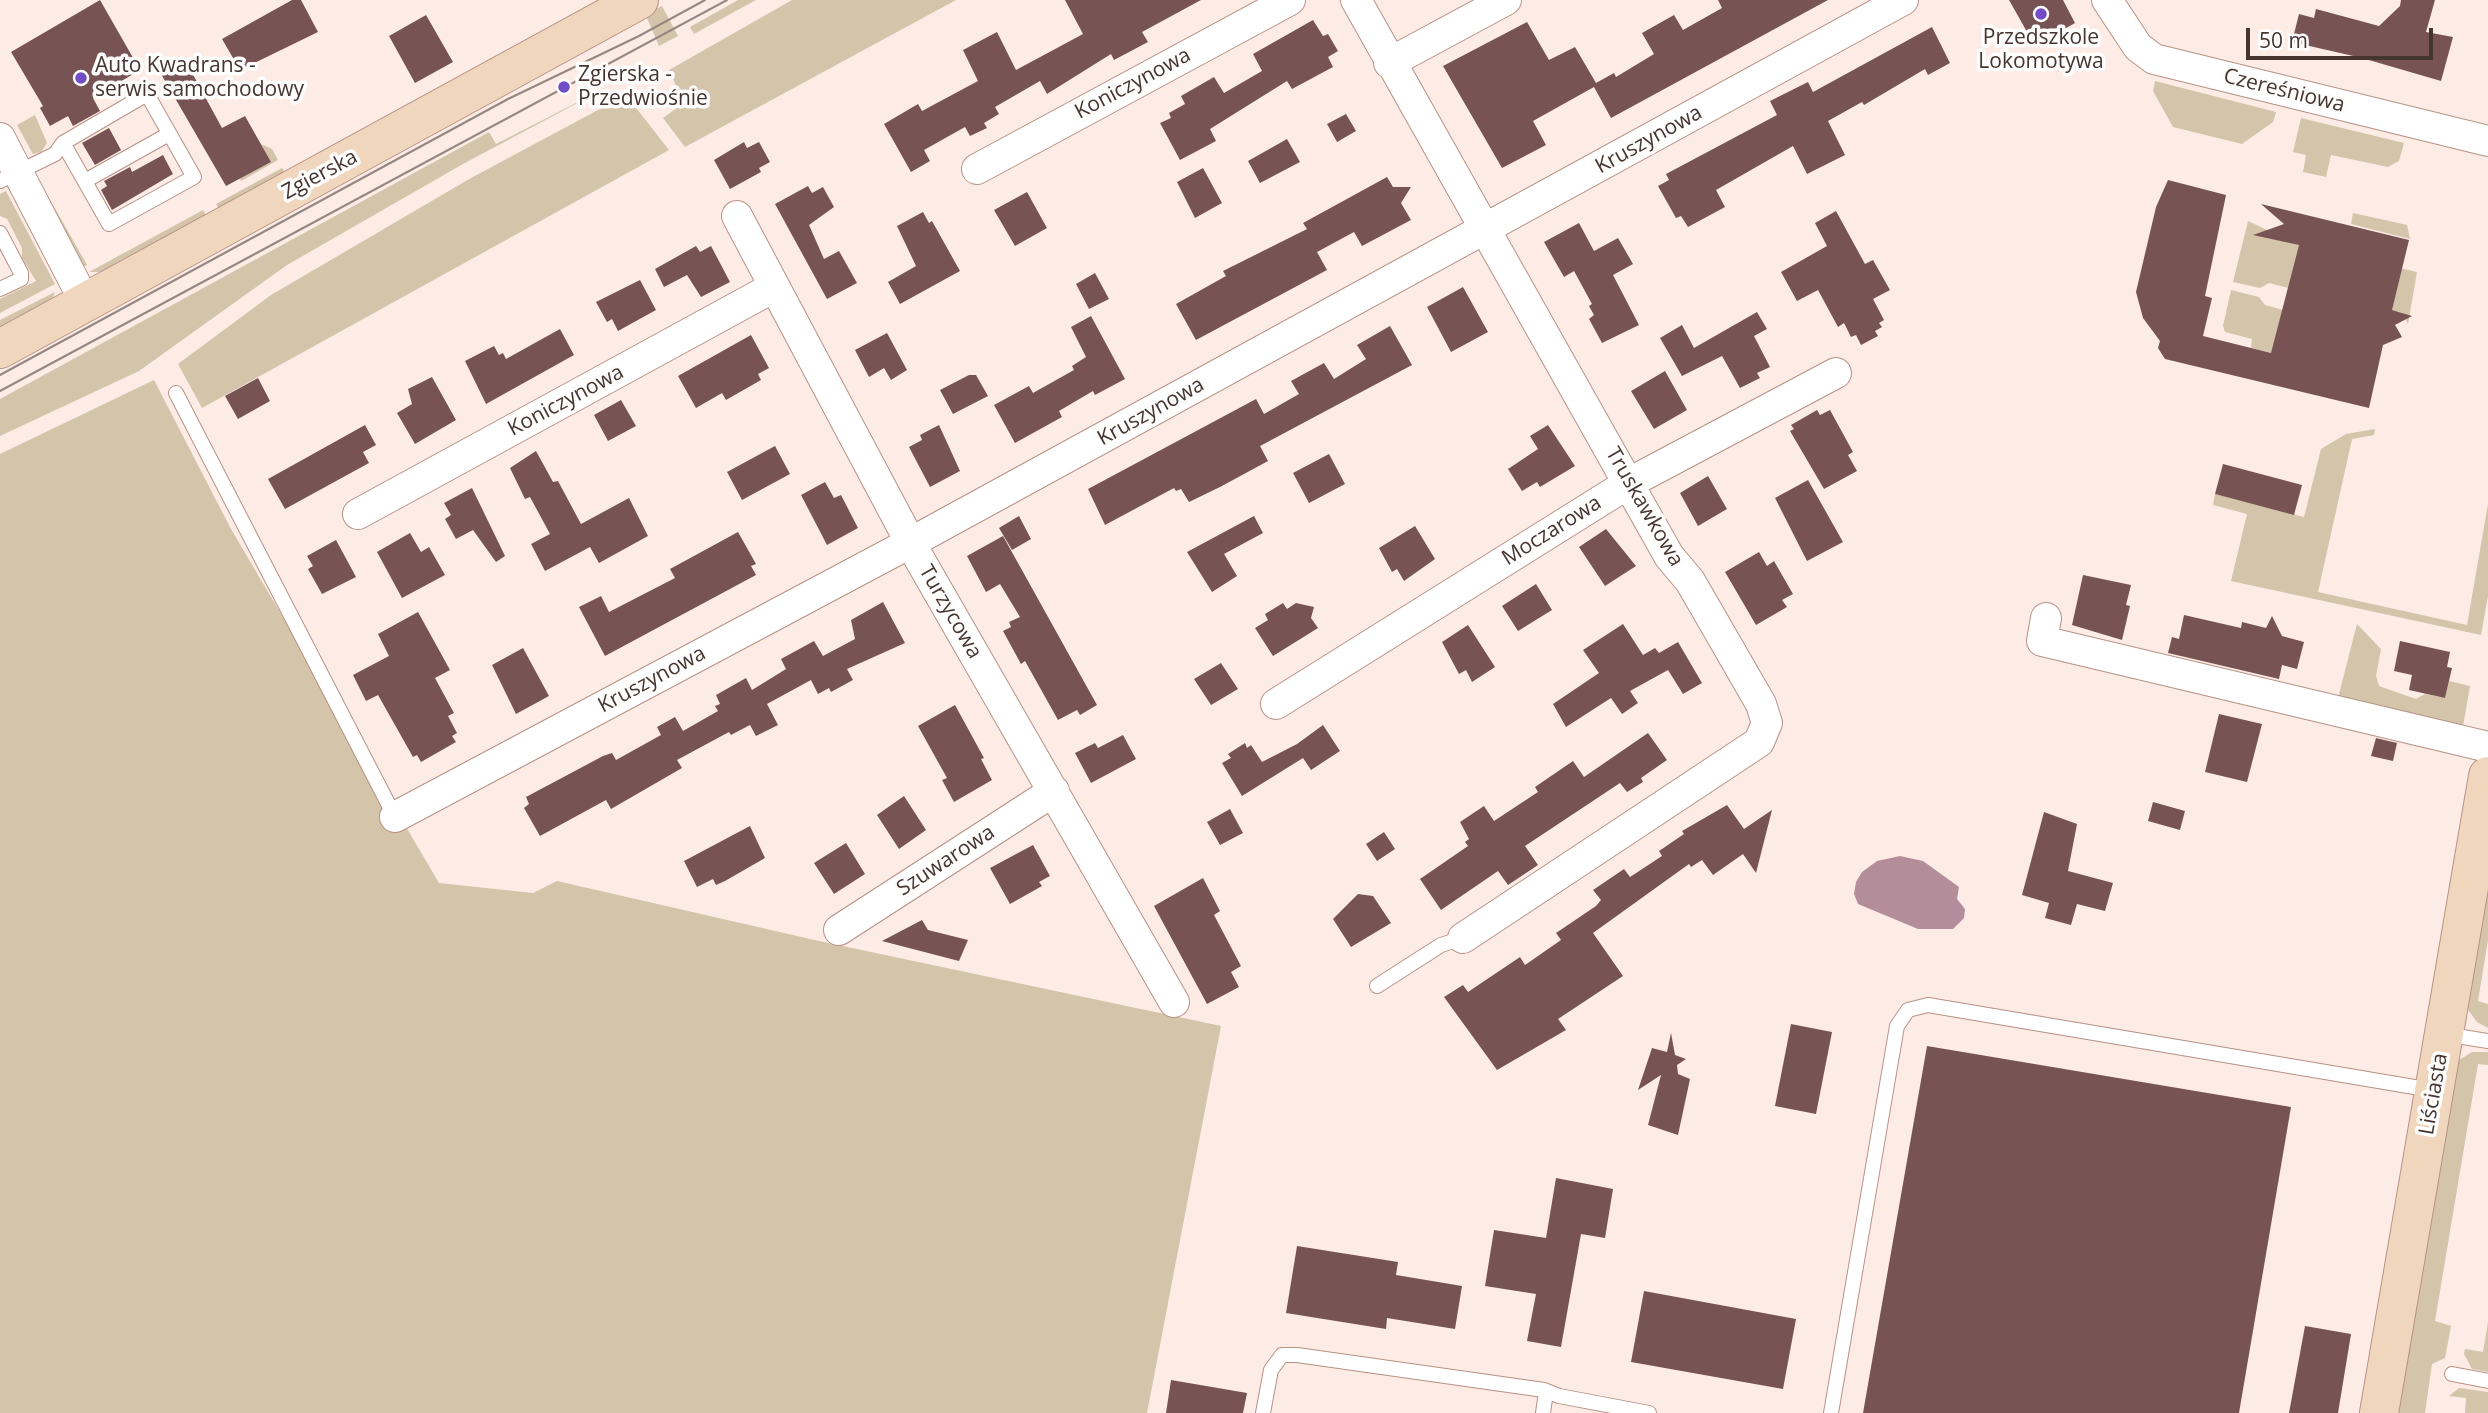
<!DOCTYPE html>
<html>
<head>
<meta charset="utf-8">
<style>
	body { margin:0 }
	#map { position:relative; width:2488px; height:1413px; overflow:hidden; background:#fdece6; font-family:"Open Sans",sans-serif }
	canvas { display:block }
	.scale { position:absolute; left:2246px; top:28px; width:187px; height:32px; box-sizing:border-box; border:4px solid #453530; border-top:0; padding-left:9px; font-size:21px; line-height:24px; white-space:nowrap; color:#453530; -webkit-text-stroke:5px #fdfdfd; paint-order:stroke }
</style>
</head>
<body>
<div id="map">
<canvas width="2488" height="1413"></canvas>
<div class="scale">50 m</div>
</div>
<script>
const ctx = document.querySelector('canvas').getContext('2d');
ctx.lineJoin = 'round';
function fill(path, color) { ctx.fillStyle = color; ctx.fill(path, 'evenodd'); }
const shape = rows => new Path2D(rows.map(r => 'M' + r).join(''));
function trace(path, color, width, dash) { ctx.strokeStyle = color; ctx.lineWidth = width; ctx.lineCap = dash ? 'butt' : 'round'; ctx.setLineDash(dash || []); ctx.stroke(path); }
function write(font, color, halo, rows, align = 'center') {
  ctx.font = font + ' "Open Sans",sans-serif'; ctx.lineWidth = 7; ctx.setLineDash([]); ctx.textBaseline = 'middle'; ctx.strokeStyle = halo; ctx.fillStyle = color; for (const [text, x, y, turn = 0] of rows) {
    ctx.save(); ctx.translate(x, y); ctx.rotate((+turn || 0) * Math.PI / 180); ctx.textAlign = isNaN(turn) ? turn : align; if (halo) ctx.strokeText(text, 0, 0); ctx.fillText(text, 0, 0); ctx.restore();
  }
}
fill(shape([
	[738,0,756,0,694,34,690,27],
	[792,0,956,0,685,147,663,118,684,103,669,70],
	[662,6,678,36,659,46,647,18,650,12],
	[2155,81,2276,112,2275,116,2273,122,2242,144,2173,127,2153,91],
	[615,83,463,164,287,265,139,371,0,436,0,399,489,132,496,144],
	[626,95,669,150,202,408,178,364,271,295,471,178],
	[35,115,47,143,41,152,33,154,17,125],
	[2301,118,2404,143,2399,161,2388,167,2331,155,2326,177,2303,172,2306,155,2293,152],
	[261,144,272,149,278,160,241,181,240,178,270,162],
	[282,168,286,174,219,209,216,204],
	[40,182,87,265,81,268,39,188],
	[6,191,55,284,0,313,0,299,36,281,22,258,22,248,7,219,0,216,0,194],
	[203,210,206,215,100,272,89,272],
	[2353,213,2407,225,2410,239,2351,224],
	[2248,221,2299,245,2288,288,2269,283,2260,288,2233,282],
	[2333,252,2417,272,2408,324,2403,313,2392,310],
	[2231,290,2259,297,2265,305,2283,310,2272,353,2251,348,2252,339,2225,332,2223,326],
	[55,292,52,300,0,328,0,320],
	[154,380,231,529,439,883,533,893,557,881,819,941,1221,1026,1147,1413,0,1413,0,454],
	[2375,429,2374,435,2352,439,2318,592,2467,625,2488,504,2488,596,2481,635,2231,581,2247,514,2213,505,2215,494,2304,517,2321,449,2346,434],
	[2357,624,2381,649,2376,676,2379,686,2416,699,2425,694,2445,698,2449,681,2470,686,2462,732,2337,702],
	[2488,881,2488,940,2478,1001,2488,1004,2488,1028,2477,1022,2466,1007],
	[2472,1052,2488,1052,2488,1065,2478,1064,2435,1321,2451,1326,2445,1358,2432,1364,2425,1413,2398,1413,2456,1062],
	[2488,1322,2488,1372,2472,1369,2464,1354,2465,1349,2483,1352],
	[2459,1388,2488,1392,2488,1413,2465,1413,2466,1398,2449,1396]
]), '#d3c4aa');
fill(shape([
	[1900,856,1923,861,1959,887,1957,899,1965,909,1964,918,1953,929,1918,929,1858,904,1854,894,1856,882,1862,872,1877,861]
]), '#b48d9a');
fill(shape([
	[100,0,140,70,93,98,100,111,73,126,68,116,50,126,40,108,43,106,11,52],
	[292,0,301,0,318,32,240,70,222,39],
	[1065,0,1201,0,1142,32,1148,42,1114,60,1111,54,1047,94,1040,81,995,107,999,114,984,123,987,128,970,136,965,127,924,150,930,161,911,172,884,124,918,104,922,111,978,81,963,50,997,32,1016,70,1083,34],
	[1718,0,1828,0,1611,118,1594,87,1533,121,1546,145,1502,168,1443,66,1527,22,1549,60,1575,47,1596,83,1614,73,1616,77,1654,54,1642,33,1674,15,1683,30,1722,8],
	[2009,0,2063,0,2075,23,2035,46],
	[2401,0,2435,0,2426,32,2453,37,2441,81,2362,58,2292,42,2299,14,2314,18,2316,9,2379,26,2400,6],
	[426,15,453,62,415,83,389,36],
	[1313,20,1323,36,1328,34,1338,51,1328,57,1333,67,1292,89,1287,81,1210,129,1216,141,1180,160,1160,123,1171,118,1169,113,1185,104,1181,96,1214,77,1224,93,1262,71,1253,54],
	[1932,27,1950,63,1928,75,1925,69,1864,105,1862,102,1828,121,1845,155,1807,174,1793,146,1716,190,1725,207,1688,227,1681,216,1676,218,1658,186,1669,180,1666,174,1777,115,1770,101,1808,82,1813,92],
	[182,62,188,72,191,71,222,128,245,116,271,162,226,186,161,74],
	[1346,114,1356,131,1337,142,1327,124],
	[109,128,121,150,95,165,82,143],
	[1287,139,1300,162,1260,183,1248,161],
	[744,142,747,148,759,142,770,162,759,168,761,172,730,189,714,160],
	[163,155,173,174,112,210,101,190,107,186,104,181,130,167,132,172],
	[1203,168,1222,203,1195,218,1177,182],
	[1387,177,1393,187,1411,187,1401,203,1411,220,1362,246,1354,232,1317,252,1327,270,1196,340,1176,304,1226,276,1223,271,1307,229,1303,223],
	[2168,180,2226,195,2205,296,2212,298,2203,336,2271,353,2299,245,2253,235,2284,224,2261,204,2409,240,2392,310,2412,316,2395,325,2402,337,2383,345,2369,408,2165,359,2158,348,2160,341,2143,318,2136,292,2156,207],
	[808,186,812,193,823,187,834,207,809,225,824,259,839,251,857,283,827,299,775,204],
	[1027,192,1047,228,1015,246,994,210],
	[1836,211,1865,264,1873,260,1890,290,1873,299,1884,320,1879,323,1882,327,1875,331,1878,336,1861,345,1856,335,1851,337,1844,323,1838,327,1818,290,1797,301,1781,272,1827,246,1815,223],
	[923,212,929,223,932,221,960,271,900,304,888,282,916,266,897,226],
	[1579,223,1594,251,1618,238,1633,264,1613,275,1639,325,1602,343,1589,319,1594,315,1589,306,1592,304,1574,271,1564,277,1544,242],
	[696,246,700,252,711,246,730,282,701,297,687,275,664,287,655,269],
	[1095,273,1109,299,1089,309,1076,284],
	[640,280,656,310,618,331,612,319,607,322,596,302],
	[1463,287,1488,332,1451,352,1427,307],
	[1757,312,1767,329,1754,336,1770,367,1757,373,1760,378,1740,388,1722,356,1682,376,1660,338,1682,325,1694,348],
	[1091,316,1125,379,1095,395,1093,391,1059,411,1062,417,1015,443,994,405,1029,386,1033,393,1074,370,1072,366,1086,357,1071,327],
	[1390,326,1412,365,1260,446,1268,461,1220,487,1189,502,1181,489,1176,491,1174,488,1105,525,1088,489,1256,399,1264,414,1299,394,1291,381,1324,363,1334,379,1366,359,1357,345],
	[560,329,574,355,486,404,465,361,494,346,499,355,503,353,506,359],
	[887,333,907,370,891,380,884,368,869,377,855,350],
	[751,335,769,368,758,374,761,380,726,400,722,393,696,408,678,376],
	[1665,371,1687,410,1654,429,1631,391],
	[969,375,976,375,988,396,953,414,940,390],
	[432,377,456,420,415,444,397,413,412,404,408,389],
	[258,378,270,401,238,419,225,396],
	[621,400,636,426,608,441,594,415],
	[1817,410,1820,415,1830,410,1853,452,1848,455,1857,471,1824,489,1790,431,1794,429,1791,425],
	[365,425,376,445,363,452,369,463,285,509,268,479],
	[939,425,960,471,930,487,909,447,922,440,920,435],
	[1548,425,1575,466,1540,487,1537,482,1522,491,1508,469,1538,449,1530,436],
	[775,446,790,474,742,500,727,472],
	[536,451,553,482,558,481,581,524,629,498,648,536,599,563,590,547,545,571,531,544,550,534,530,497,525,499,510,468],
	[1329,454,1345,484,1309,503,1293,473],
	[2223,464,2302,485,2294,515,2215,494],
	[1708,476,1727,509,1698,526,1680,493],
	[1808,480,1843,542,1807,561,1775,498],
	[825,482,834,498,841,495,858,528,827,545,801,495],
	[472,488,505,556,496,562,473,530,456,539,445,519,451,515,444,503],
	[1019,516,1031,539,1012,550,999,528],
	[1254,516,1263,533,1224,554,1237,576,1212,592,1187,552],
	[1415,526,1435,559,1404,581,1397,569,1392,572,1379,548],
	[1606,529,1636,566,1605,586,1579,547],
	[738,532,756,564,751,566,756,575,605,656,579,607,601,596,609,612,675,578,670,569],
	[410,533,421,552,429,547,445,575,402,598,377,552],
	[1003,536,1097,705,1080,715,1077,710,1058,720,1025,661,1021,664,1003,631,1011,627,1009,622,1020,617,1000,584,986,592,967,556],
	[336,540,356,577,322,594,308,569,313,566,307,556],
	[1759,552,1767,566,1774,561,1793,594,1782,600,1787,607,1756,625,1725,572],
	[2083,575,2131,585,2126,605,2130,606,2122,640,2072,625],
	[1536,584,1552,610,1518,631,1502,606],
	[883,602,905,643,847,669,853,680,831,692,829,688,818,694,811,680,767,704,778,725,756,736,750,725,731,735,729,732,677,760,682,768,611,809,606,800,540,836,524,808,529,804,526,797,603,756,612,753,616,760,661,735,657,727,675,717,683,731,718,711,715,706,720,704,716,695,746,678,752,690,786,669,781,659,814,641,823,656,855,639,851,620],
	[1283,603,1287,609,1296,603,1314,607,1311,618,1318,628,1273,656,1255,628,1268,620,1265,614],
	[418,612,450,670,435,678,454,713,448,716,457,733,452,736,456,742,421,762,417,755,413,757,378,695,366,701,353,675,389,656,378,634],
	[2184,615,2241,628,2242,622,2266,628,2272,616,2282,636,2304,642,2297,669,2282,665,2279,679,2168,653,2172,637,2179,639],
	[1623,624,1643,655,1655,648,1659,653,1678,642,1702,683,1683,694,1668,670,1630,691,1638,703,1622,714,1611,698,1566,727,1553,704,1599,673,1583,650],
	[1468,625,1495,667,1472,682,1466,670,1459,674,1442,642],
	[2400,641,2450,652,2447,667,2452,668,2445,698,2409,690,2412,675,2394,671],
	[523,648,549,696,516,714,492,665],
	[1221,663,1238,689,1211,705,1194,679],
	[955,705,984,758,981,759,992,780,954,802,942,780,947,778,918,726],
	[2219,714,2262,724,2247,782,2205,772],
	[1323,725,1340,751,1311,770,1303,758,1242,796,1222,763,1231,758,1228,754,1245,743,1247,748,1251,745,1262,762,1297,744],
	[1648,733,1667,760,1641,778,1643,782,1627,792,1620,783,1525,846,1538,865,1508,885,1498,871,1441,910,1420,879,1468,846,1465,842,1469,839,1460,822,1484,806,1494,821,1538,792,1535,787,1573,761,1584,777],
	[1123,735,1136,759,1091,783,1075,753,1095,743,1098,748],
	[2376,738,2397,743,2393,761,2371,756],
	[904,796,926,830,899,849,877,815],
	[2153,802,2185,811,2180,830,2148,821],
	[1727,805,1744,829,1772,810,1756,873,1743,854,1713,875,1702,860,1691,867,1689,864,1593,933,1623,976,1558,1019,1566,1030,1497,1070,1444,997,1463,985,1468,992,1520,957,1525,965,1561,940,1556,933,1596,906,1601,900,1593,890,1624,869,1630,877,1662,856,1659,851,1684,834,1682,831],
	[1230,809,1243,833,1220,845,1207,822],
	[2044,812,2077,824,2068,871,2113,883,2105,911,2077,904,2071,925,2045,918,2049,903,2022,895],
	[750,826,765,858,725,881,716,885,713,879,697,887,684,861],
	[1384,832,1395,849,1377,861,1366,844],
	[846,843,865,874,834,894,814,863],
	[1033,845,1050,876,1039,882,1042,886,1010,904,990,868],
	[1203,878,1220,911,1214,915,1241,966,1231,972,1239,987,1207,1004,1154,906],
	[1358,894,1373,896,1391,923,1351,947,1333,919],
	[922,920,928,930,968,940,959,961,882,941],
	[1791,1024,1832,1032,1816,1114,1775,1106],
	[1671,1033,1675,1055,1686,1059,1677,1065,1678,1074,1690,1079,1678,1135,1648,1125,1661,1075,1638,1090,1652,1048,1667,1052],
	[1927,1046,2291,1107,2239,1413,1863,1413],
	[1556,1178,1613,1189,1605,1238,1581,1234,1561,1347,1527,1341,1536,1294,1485,1286,1494,1230,1546,1238],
	[1297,1246,1398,1262,1396,1275,1462,1286,1455,1329,1387,1318,1386,1329,1286,1313],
	[1644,1291,1796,1319,1783,1389,1631,1362],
	[2305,1326,2351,1334,2338,1413,2289,1413],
	[1171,1380,1247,1393,1243,1413,1166,1413]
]), '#785354');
const lane = shape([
	[0,181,55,154,63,143,147,94,194,177,109,224,63,143],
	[85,181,169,134],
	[0,233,21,273,21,279,0,289],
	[176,393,395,817],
	[1377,986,1441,945,1463,938],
	[2444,1034,2488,1041],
	[2452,1374,2488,1381],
	[1263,1413,1271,1370,1282,1355,1297,1355,1544,1390,1559,1396,1649,1413],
	[1543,1413,1546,1392],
	[1831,1413,1897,1026,1908,1010,1928,1005,2432,1090]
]);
const street = shape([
	[1356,0,1669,556,1690,581,1761,704,1767,723,1759,742,1463,938],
	[2107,0,2138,47,2154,59,2488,141],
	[1389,63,1506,0],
	[0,138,85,302],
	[977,169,1290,0],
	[737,216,916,553,1174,1002],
	[358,514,774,287],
	[2046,618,2042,641,2488,747],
	[1276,704,1629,483,1836,373],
	[395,817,910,543,1903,0],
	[839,930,1054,791]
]);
const secondary = shape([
	[0,349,639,0],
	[2379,1413,2488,776]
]);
trace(lane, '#b79184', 16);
trace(street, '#b79184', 32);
trace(secondary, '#b79184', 40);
trace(lane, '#fff', 14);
trace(street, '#fff', 30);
trace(secondary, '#efd6bd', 38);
trace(shape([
	[0,375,508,99,639,36,705,0],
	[0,391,727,0]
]), '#968681', 2);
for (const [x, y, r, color] of [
	[2041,14,7,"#734dc6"],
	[81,78,7,"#734dc6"],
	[564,87,7,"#734dc6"]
]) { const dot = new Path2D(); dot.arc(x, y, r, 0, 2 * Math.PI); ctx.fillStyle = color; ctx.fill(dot); trace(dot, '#fdfdfd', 2.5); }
write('21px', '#453530', '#fdfdfd', [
	["Przedszkole",2041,38,"center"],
	["Lokomotywa",2041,62,"center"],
	["Auto Kwadrans -",95,66],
	["serwis samochodowy",95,90],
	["Zgierska -",578,75],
	["Przedwiośnie",578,99]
], 'left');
write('21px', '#453530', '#fdfdfd', [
	["Koniczynowa",1133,84,-28],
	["Czereśniowa",2284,91,14],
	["Kruszynowa",1649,140,-29],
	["Zgierska",320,175,-28],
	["Koniczynowa",566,401,-28],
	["Kruszynowa",1151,412,-29],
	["Truskawkowa",1644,507,60],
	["Moczarowa",1552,531,-32],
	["Turzycowa",950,612,60],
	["Kruszynowa",652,680,-28],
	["Szuwarowa",946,861,-33],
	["Liściasta",2434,1094,-80]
]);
</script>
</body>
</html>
